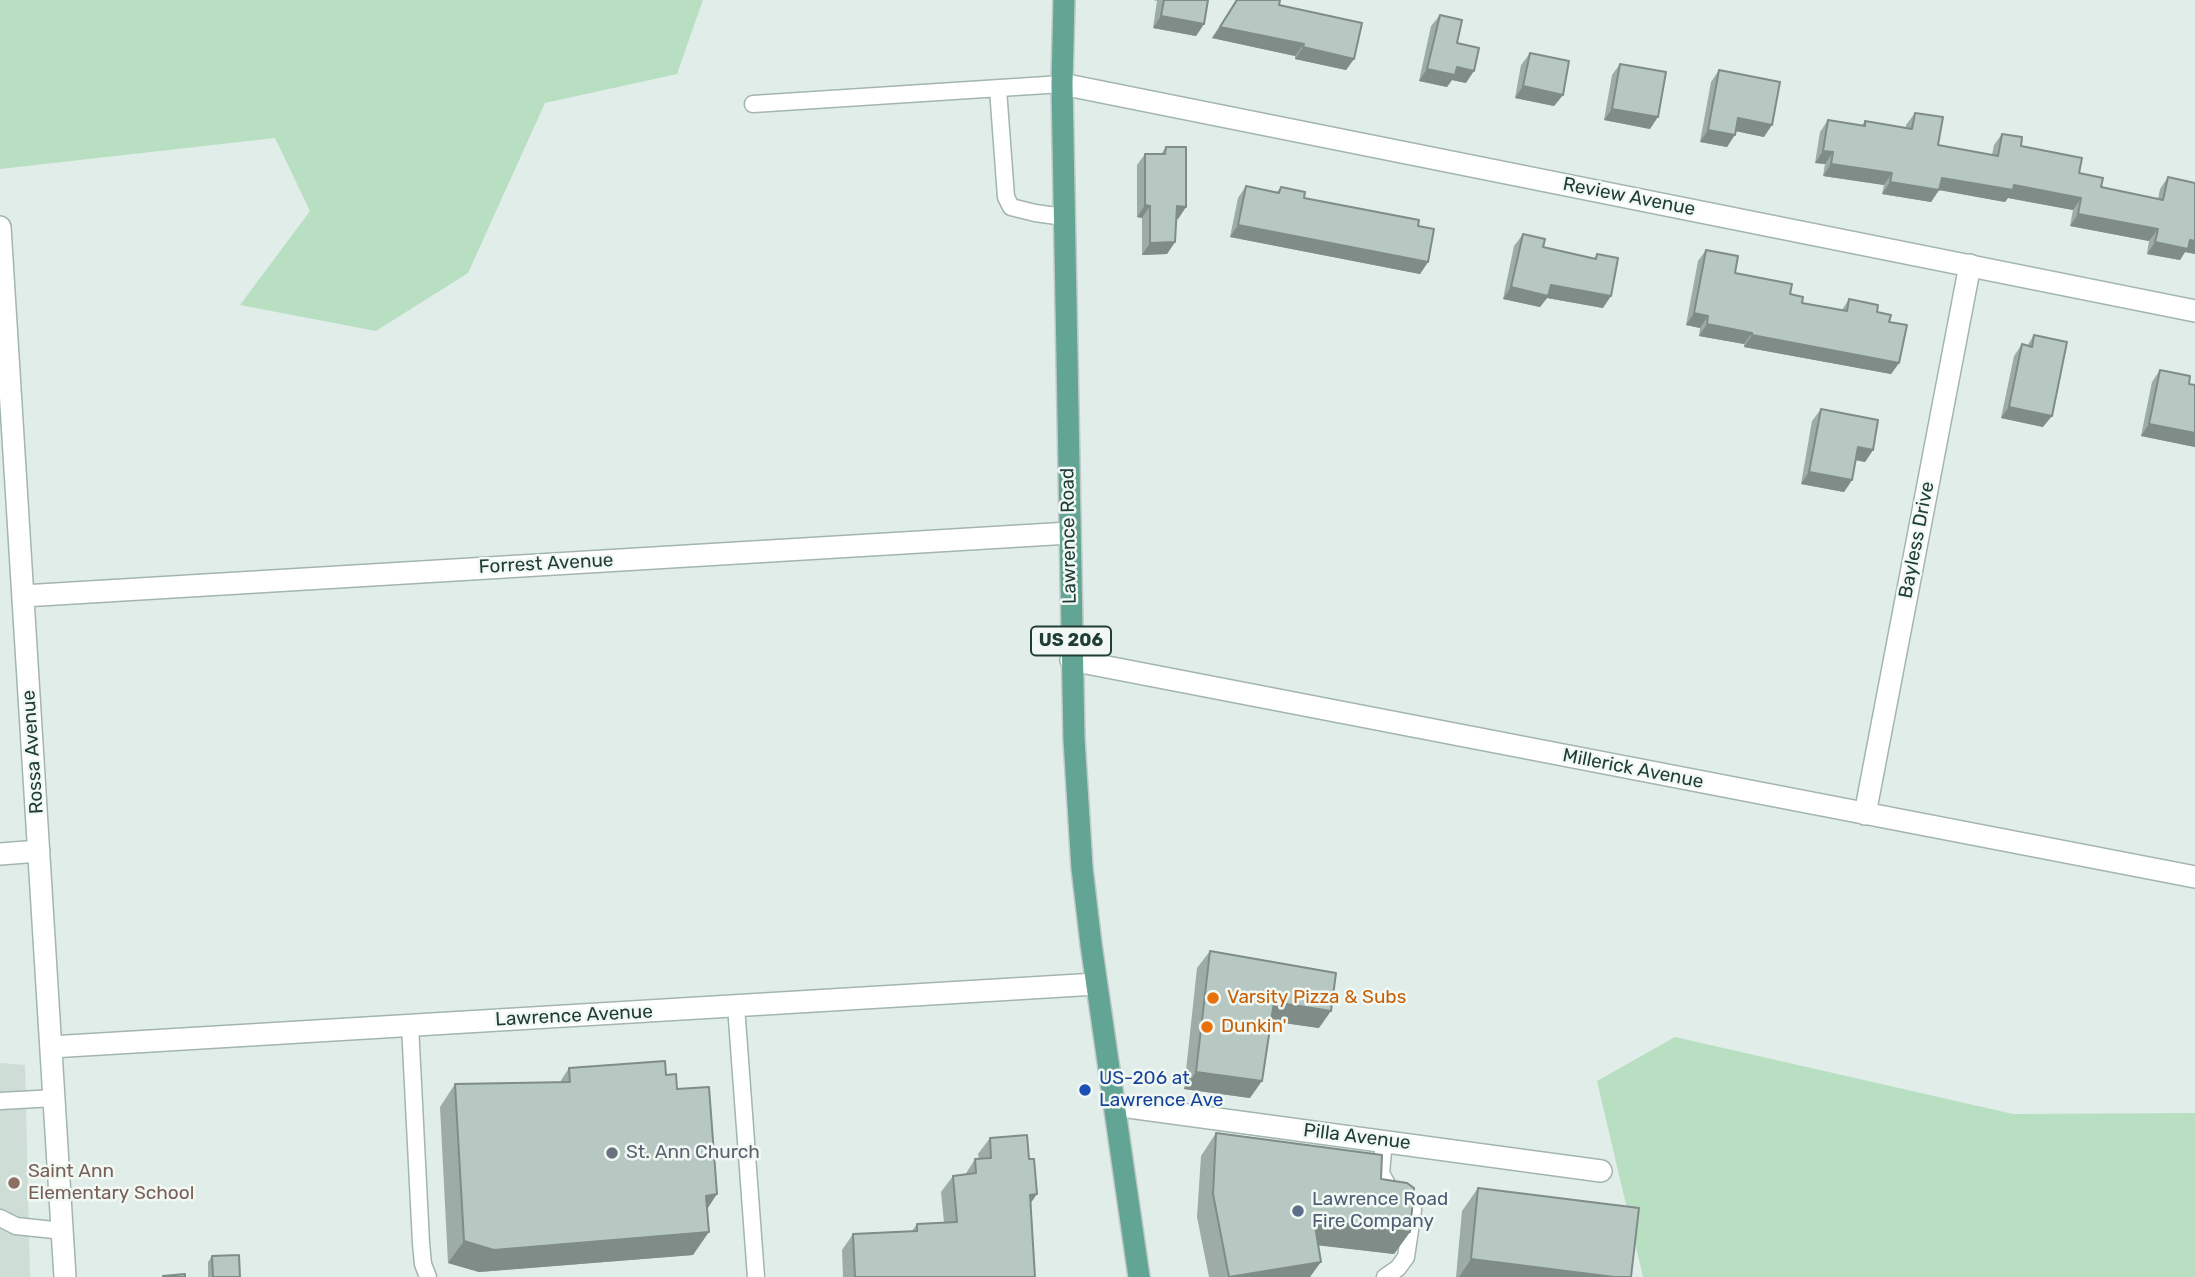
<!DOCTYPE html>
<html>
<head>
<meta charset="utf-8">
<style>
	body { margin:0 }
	canvas { display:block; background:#e1ede8 }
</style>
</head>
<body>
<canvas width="2195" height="1277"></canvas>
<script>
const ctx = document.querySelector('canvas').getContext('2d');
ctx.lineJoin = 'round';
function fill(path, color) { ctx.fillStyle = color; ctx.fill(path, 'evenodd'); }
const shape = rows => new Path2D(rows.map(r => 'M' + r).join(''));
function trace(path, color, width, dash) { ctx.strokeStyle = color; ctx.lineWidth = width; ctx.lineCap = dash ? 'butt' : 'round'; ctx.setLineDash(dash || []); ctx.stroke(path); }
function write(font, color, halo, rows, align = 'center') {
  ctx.font = font + ' Rubik,sans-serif'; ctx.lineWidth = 5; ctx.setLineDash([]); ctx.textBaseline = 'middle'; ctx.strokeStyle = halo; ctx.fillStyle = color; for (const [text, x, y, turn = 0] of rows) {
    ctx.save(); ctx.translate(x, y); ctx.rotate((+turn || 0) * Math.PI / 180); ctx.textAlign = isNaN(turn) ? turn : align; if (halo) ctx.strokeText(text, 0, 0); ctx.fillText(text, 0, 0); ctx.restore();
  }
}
fill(shape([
	[0,1063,25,1065,30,1277,0,1277]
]), '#cfddd7');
fill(shape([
	[0,0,703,0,677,74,545,103,468,273,376,331,240,305,310,211,275,138,0,169],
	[1675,1037,2013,1114,2195,1113,2195,1277,1643,1277,1597,1081]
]), '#b9dfc3');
const lane = shape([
	[998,89,1006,197,1011,207,1035,213,1064,217],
	[753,104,1062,84],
	[736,1006,756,1277],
	[410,1025,421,1243,423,1264,428,1277],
	[0,1101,55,1098],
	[1384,1141,1381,1173,1390,1190,1413,1210,1406,1257,1398,1268,1385,1277],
	[0,1218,16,1226,63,1231]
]);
const street = shape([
	[1062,84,2195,311],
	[0,227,65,1277],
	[23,596,1069,533],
	[1071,660,2195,877],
	[1865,814,1970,265],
	[0,854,39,851],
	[51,1047,1096,984],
	[1114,1105,1601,1171]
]);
const primary = shape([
	[1064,0,1062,84,1074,739,1082,868,1091,944,1139,1277]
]);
trace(lane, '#a3b5af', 19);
trace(street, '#a3b5af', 24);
trace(primary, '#c1c9c7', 24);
trace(lane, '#fff', 16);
trace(street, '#fff', 21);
trace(primary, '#63a594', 21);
fill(shape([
	[1153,0,1208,0,1204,24,1196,36,1153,28,1157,1],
	[1236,0,1280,0,1279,5,1354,59,1346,70,1295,59,1295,56,1212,38],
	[1440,15,1457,43,1466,83,1452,80,1447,87,1419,81,1431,26],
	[1530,53,1563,95,1554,106,1515,98,1521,65],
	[1620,64,1650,129,1604,120,1612,75],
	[1719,70,1764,137,1736,131,1727,147,1700,142,1711,82],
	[1915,113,1938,145,1992,155,1994,145,2002,134,2021,146,2079,173,2101,187,2158,199,2160,189,2168,177,2195,183,2195,254,2185,252,2180,260,2147,254,2149,241,2070,226,2073,210,2008,198,2005,202,1939,190,1931,202,1882,194,1884,185,1823,176,1825,164,1815,163,1820,132,1828,120,1862,125,1865,121,1906,128,1906,125],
	[1166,147,1186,207,1178,219,1176,218,1175,242,1167,254,1142,255,1142,218,1137,217,1137,165,1145,154,1161,154],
	[1246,186,1277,192,1281,187,1304,198,1418,226,1428,262,1420,274,1230,237,1238,198],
	[1523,234,1543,247,1594,259,1597,254,1603,308,1547,298,1540,307,1503,299,1514,246],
	[1706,250,1735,273,1790,294,1802,303,1842,310,1849,299,1877,312,1889,322,1899,363,1891,374,1744,347,1744,344,1699,336,1700,328,1686,325,1698,261],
	[2034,335,2043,427,2001,418,2014,356,2022,344,2027,346],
	[2160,370,2189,384,2195,385,2195,447,2141,436,2152,382],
	[1821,409,1873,450,1865,462,1856,460,1852,480,1844,492,1801,484,1812,421],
	[1210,951,1319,1028,1271,1021,1250,1098,1184,1089,1197,968],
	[569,1068,666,1075,677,1089,707,1210,693,1255,479,1272,448,1263,440,1107,455,1084,560,1082],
	[1216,1133,1381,1179,1410,1232,1394,1254,1318,1245,1310,1277,1209,1277,1197,1217,1201,1156],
	[990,1138,1031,1203,1035,1277,843,1277,842,1250,853,1234,912,1231,917,1224,944,1223,941,1192,953,1176,965,1175,975,1159,979,1159,978,1154],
	[1478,1188,1631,1277,1456,1277,1462,1211],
	[212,1256,240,1277,208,1277,208,1262]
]), '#9daca6');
fill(shape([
	[1161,16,1204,24,1196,36,1153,28],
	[1220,27,1304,44,1295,56,1212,38],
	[1303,47,1354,59,1346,70,1295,59],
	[1457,67,1474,71,1466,83,1452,80,1447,87,1419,81,1427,69],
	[1523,86,1563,95,1554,106,1515,98],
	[1612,109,1658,117,1650,129,1604,120],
	[1738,118,1772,125,1764,137,1730,130],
	[1708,130,1735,135,1727,147,1700,142],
	[1823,151,1833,152,1825,164,1815,163],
	[1831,164,1892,173,1884,185,1823,176],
	[1942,178,2014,185,2081,198,2073,210,2008,198,2005,202,1939,190,1931,202,1882,194,1890,182],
	[1145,205,1150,206,1142,218,1137,217],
	[1177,206,1186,207,1178,219,1169,218],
	[2078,214,2158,229,2149,241,2070,226],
	[1238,225,1428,262,1420,274,1230,237],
	[2190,240,2195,241,2195,254,2185,252,2180,260,2147,254,2155,242],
	[1175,242,1167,254,1142,255,1150,243],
	[1551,285,1611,296,1603,308,1547,298,1540,307,1503,299,1511,287],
	[1694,313,1708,316,1700,328,1686,325],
	[1707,324,1752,333,1744,344,1699,336],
	[1752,335,1899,363,1891,374,1744,347],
	[2009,407,2052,416,2043,427,2001,418],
	[2149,424,2195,433,2195,447,2141,436],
	[1858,447,1873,450,1865,462,1850,459],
	[1809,472,1852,480,1844,492,1801,484],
	[1274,1002,1331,1011,1319,1028,1262,1020],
	[1196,1072,1262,1081,1250,1098,1184,1089],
	[717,1194,702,1217,706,1196],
	[1037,1194,1026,1210,1030,1195],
	[1314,1220,1410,1232,1394,1254,1298,1243],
	[709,1232,693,1255,479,1272,448,1263,464,1241],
	[1471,1259,1614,1277,1459,1277],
	[1321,1262,1310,1277,1229,1277]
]), '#7f8c87');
const building = shape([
	[1164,0,1208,0,1204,24,1161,16,1164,0],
	[1237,0,1280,0,1279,5,1362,23,1354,59,1303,47,1304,44,1220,27,1237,0],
	[1440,15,1462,20,1457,43,1479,48,1474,71,1457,67,1455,75,1427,69,1440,15],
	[1530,53,1569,61,1563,95,1523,86,1530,53],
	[1620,64,1666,72,1658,117,1612,109,1620,64],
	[1719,70,1780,82,1772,125,1738,118,1735,135,1708,130,1719,70],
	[1915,113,1943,117,1938,145,1998,156,2002,134,2022,137,2021,146,2082,158,2079,173,2103,178,2101,187,2163,200,2168,177,2195,183,2195,241,2190,240,2188,249,2155,242,2158,229,2078,214,2081,198,2014,185,2013,190,1942,178,1939,190,1890,182,1892,173,1831,164,1833,152,1823,151,1828,120,1865,126,1865,121,1912,129,1915,113],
	[1166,147,1186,147,1186,207,1177,206,1175,242,1150,243,1150,206,1145,205,1145,154,1165,154,1166,147],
	[1246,186,1279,193,1281,187,1305,192,1304,198,1419,220,1418,226,1434,229,1428,262,1238,225,1246,186],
	[1523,234,1545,239,1543,247,1596,259,1597,254,1618,258,1611,296,1551,285,1548,296,1511,287,1523,234],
	[1706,250,1738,256,1735,273,1792,284,1790,294,1803,297,1802,303,1847,311,1849,299,1878,305,1877,312,1891,315,1889,322,1907,325,1899,363,1752,335,1752,333,1707,324,1708,316,1694,313,1706,250],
	[2034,335,2067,342,2052,416,2009,407,2022,344,2032,347,2034,335],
	[2160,370,2190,376,2189,384,2195,385,2195,433,2149,424,2160,370],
	[1821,409,1878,420,1873,450,1858,447,1852,480,1809,472,1821,409],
	[1210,951,1336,973,1331,1011,1274,1002,1262,1081,1196,1072,1210,951],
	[665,1061,666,1075,676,1074,677,1089,709,1087,717,1194,706,1196,709,1232,494,1250,464,1241,455,1084,570,1082,569,1068,665,1061],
	[1216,1133,1382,1155,1381,1179,1407,1183,1414,1188,1410,1232,1314,1220,1321,1262,1229,1277,1213,1194,1216,1133],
	[1027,1135,1029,1159,1034,1159,1037,1194,1030,1195,1035,1277,855,1277,853,1234,917,1231,917,1224,957,1222,953,1176,976,1173,975,1159,991,1158,990,1138,1027,1135],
	[1478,1188,1639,1208,1631,1277,1614,1277,1471,1259,1478,1188],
	[239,1255,240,1277,213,1277,212,1256,239,1255],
	[185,1274,185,1277,163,1277,163,1276,185,1274]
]);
fill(building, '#b6c8c1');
trace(building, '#7f8c87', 2);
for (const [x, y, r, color] of [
	[1213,998,7,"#e8710a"],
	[1207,1027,7,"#e8710a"],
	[1085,1090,7,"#1a4fb4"],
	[612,1153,7,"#6b7280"],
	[14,1183,7,"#8d6e63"],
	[1298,1211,7,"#5c6f8a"]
]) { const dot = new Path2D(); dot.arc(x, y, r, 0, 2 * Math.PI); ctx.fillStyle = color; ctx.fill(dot); trace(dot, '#f2f9f5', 2.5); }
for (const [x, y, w] of [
	[1071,641,80]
]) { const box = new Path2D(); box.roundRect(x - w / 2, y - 14.5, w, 29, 5); ctx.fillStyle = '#f2f9f5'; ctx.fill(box); trace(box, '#203e37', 2); }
write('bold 18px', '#203e37', null, [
	["US 206",1071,641]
]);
write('19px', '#203e37', '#f2f9f5', [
	["Review Avenue",1629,197,11],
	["Lawrence Road",1069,536,-91],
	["Bayless Drive",1917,540,-79],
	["Forrest Avenue",546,564,-3],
	["Rossa Avenue",33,752,-94],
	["Millerick Avenue",1633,769,11],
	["Lawrence Avenue",574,1016,-3],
	["Pilla Avenue",1357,1137,7]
]);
write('19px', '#c56008', '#f2f9f5', [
	["Varsity Pizza & Subs",1227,998],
	["Dunkin'",1221,1027]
], 'left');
write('19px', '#164399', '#f2f9f5', [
	["US-206 at",1099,1079],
	["Lawrence Ave",1099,1101]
], 'left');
write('19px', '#5b616d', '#f2f9f5', [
	["St. Ann Church",626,1153]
], 'left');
write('19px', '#785e54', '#f2f9f5', [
	["Saint Ann",28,1172],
	["Elementary School",28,1194]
], 'left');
write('19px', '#4e5e75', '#f2f9f5', [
	["Lawrence Road",1312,1200],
	["Fire Company",1312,1222]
], 'left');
</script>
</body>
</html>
